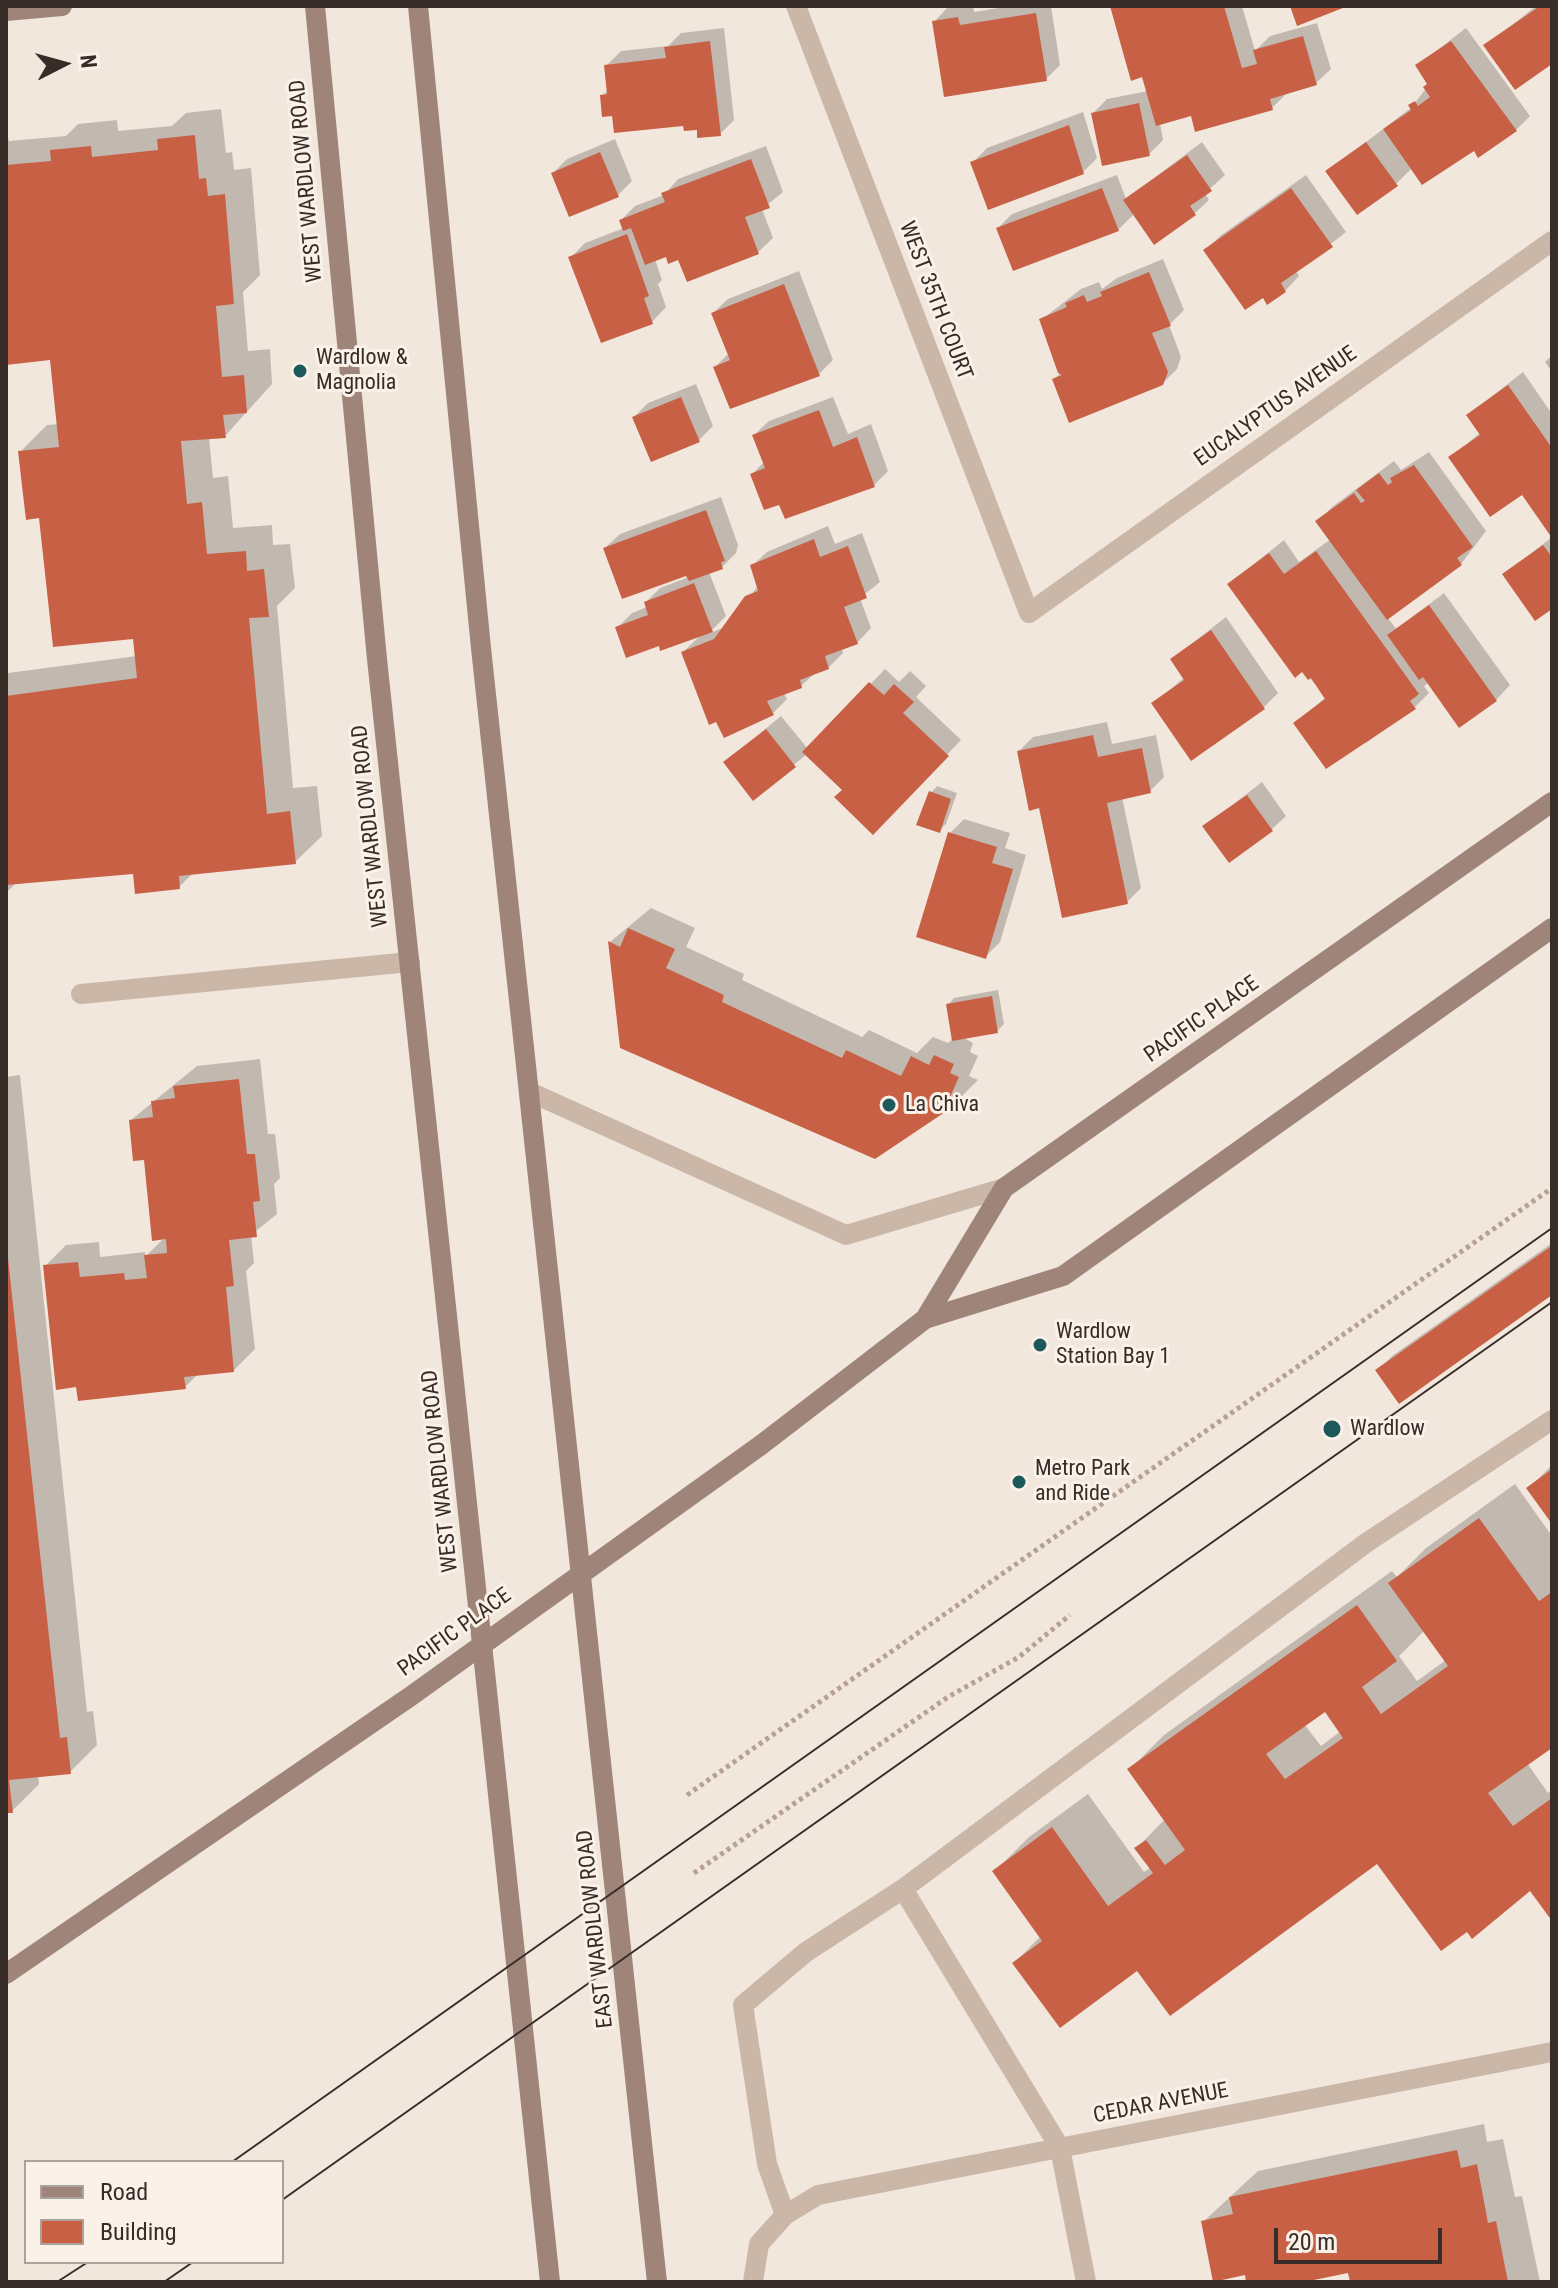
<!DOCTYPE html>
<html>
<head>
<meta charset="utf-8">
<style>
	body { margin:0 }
	#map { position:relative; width:1558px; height:2288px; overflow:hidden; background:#f2e7dc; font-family:"Roboto Condensed",sans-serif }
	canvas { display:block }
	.frame { position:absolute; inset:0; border:8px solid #372c28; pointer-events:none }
	.legend { position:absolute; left:24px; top:2160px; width:260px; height:104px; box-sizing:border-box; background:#faf1e9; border:2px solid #aca29c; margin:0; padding:10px 14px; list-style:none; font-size:24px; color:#372c28 }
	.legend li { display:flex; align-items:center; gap:16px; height:40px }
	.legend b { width:40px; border:2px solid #aca29c }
	.north { position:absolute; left:24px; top:24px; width:80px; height:80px; -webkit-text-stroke:6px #faf1e9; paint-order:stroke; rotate:84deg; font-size:22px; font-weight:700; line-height:32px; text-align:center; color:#372c28 }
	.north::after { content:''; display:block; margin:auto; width:28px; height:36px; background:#372c28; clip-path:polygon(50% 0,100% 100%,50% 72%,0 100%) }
	.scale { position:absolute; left:1274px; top:2228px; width:168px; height:36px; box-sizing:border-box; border:4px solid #372c28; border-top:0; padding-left:10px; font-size:24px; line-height:28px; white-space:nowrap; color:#372c28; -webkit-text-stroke:6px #faf1e9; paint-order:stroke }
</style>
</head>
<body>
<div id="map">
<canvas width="1558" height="2288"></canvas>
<div class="frame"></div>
<ul class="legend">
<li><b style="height:10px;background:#9f8579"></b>Road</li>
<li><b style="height:22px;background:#c86045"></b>Building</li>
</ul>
<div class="north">N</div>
<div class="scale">20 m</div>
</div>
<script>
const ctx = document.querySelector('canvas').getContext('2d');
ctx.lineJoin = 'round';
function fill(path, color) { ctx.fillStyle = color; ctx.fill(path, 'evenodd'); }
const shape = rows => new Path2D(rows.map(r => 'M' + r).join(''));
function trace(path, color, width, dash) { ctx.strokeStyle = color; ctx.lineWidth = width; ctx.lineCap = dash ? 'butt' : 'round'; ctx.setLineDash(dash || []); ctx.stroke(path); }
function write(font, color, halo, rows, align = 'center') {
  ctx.font = font + ' "Roboto Condensed",sans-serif'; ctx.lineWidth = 6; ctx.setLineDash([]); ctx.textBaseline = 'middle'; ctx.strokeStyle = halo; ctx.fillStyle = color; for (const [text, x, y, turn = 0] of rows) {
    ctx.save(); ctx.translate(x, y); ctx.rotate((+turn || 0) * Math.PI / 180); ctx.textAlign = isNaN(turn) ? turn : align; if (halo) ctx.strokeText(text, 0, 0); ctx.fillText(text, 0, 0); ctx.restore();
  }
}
fill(shape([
	[973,6,974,12,1011,6,1051,6,1060,65,1046,79,934,22,948,7],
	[1112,6,1242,6,1255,51,1270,36,1317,23,1331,69,1316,83,1286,94,1272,108,1192,114,1160,123,1163,140,1149,154,1093,113,1107,99,1148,91],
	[1536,6,1552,6,1552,61,1486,46],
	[724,28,734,120,720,134,685,123,614,114,602,96,609,89,606,66,621,51,668,46,681,33],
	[1466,28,1530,116,1516,130,1474,148,1412,168,1396,184,1328,171,1412,107,1430,83,1418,65],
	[221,109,226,153,232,152,234,170,251,168,260,275,243,292,248,351,270,349,272,384,225,436,209,437,213,478,228,476,233,528,272,525,273,545,290,544,295,588,277,606,293,788,317,786,322,836,295,862,194,872,179,887,135,871,16,883,6,893,6,668,8,673,137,656,135,637,41,516,20,452,47,425,59,424,52,358,6,363,6,131,9,141,66,136,78,124,117,120,118,131,172,126,186,113],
	[1083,112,1097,158,1083,172,972,163,987,148],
	[615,139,632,181,618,195,553,173,567,159],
	[1202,142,1225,175,1205,193,1209,200,1194,214,1134,214,1118,230,998,228,1012,214,1117,175,1126,199],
	[766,146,783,192,762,209,773,238,758,252,679,258,667,254,655,259,662,280,658,284,666,307,652,322,570,258,585,243,624,228,621,220,635,206,664,195,678,179],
	[1306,175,1346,232,1296,271,1299,276,1285,291,1263,295,1206,250,1220,236],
	[1163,259,1184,310,1169,325,1181,357,1177,369,1162,384,1054,379,1062,372,1041,320,1081,289,1099,282,1102,289,1117,278],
	[799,271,833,360,819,374,715,367,729,353,713,313,728,299],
	[1552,355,1552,372,1545,362],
	[1523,372,1552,414,1552,535,1523,492,1450,458,1481,432,1468,415],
	[696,384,713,426,699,440,634,417,648,403],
	[833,397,848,434,871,424,888,471,874,485,780,502,752,474,765,461,754,435,769,421],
	[1429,452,1486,531,1461,564,1388,618,1396,629,1444,593,1510,685,1496,700,1429,682,1424,686,1429,693,1415,707,1366,743,1363,739,1296,723,1326,697,1229,584,1284,540,1299,562,1331,539,1318,521,1332,507,1394,461,1401,470],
	[721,497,738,545,736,553,722,567,709,572,726,616,708,634,725,627,758,586,752,566,767,552,828,526,835,544,862,533,880,582,860,598,871,628,857,643,842,648,843,653,828,668,815,673,801,686,784,693,787,699,773,713,683,652,702,634,660,643,618,627,632,613,647,607,646,602,660,588,689,577,687,573,605,548,620,534],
	[1552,537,1552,607,1505,574],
	[1226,617,1278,693,1264,707,1191,758,1154,703,1185,677,1172,659],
	[885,669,899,682,910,671,926,686,916,697,961,740,887,818,807,754,753,798,725,762,781,716,808,749],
	[1107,722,1112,744,1156,735,1164,777,1150,791,1122,797,1141,888,1127,902,1040,806,1019,751,1033,737],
	[1262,782,1286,816,1271,830,1205,826],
	[937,786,957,793,946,824,939,830,931,793],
	[964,819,1010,833,1005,848,1026,855,1000,942,985,957,950,833],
	[651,908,695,928,686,947,744,974,742,980,862,1037,869,1030,917,1053,933,1037,948,1043,954,1038,948,1005,954,998,998,990,1004,1024,997,1031,962,1037,973,1043,970,1052,978,1056,969,1076,978,1080,958,1100,875,1157,610,942],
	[260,1059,268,1134,275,1134,280,1178,274,1184,277,1214,251,1235,254,1263,246,1271,255,1349,234,1370,199,1373,185,1387,45,1266,66,1245,99,1242,100,1257,145,1252,145,1257,165,1237,145,1158,131,1120,197,1066],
	[20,1075,87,1712,93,1711,97,1745,70,1772,38,1775,39,1784,12,1811,6,1811,6,1077],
	[1552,1243,1552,1292,1399,1401,1378,1371,1392,1356],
	[1552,1465,1552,1520,1529,1488],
	[1515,1484,1552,1536,1552,1745,1527,1763,1548,1793,1552,1790,1552,1917,1530,1888,1378,1861,1137,1968,1014,1963,1041,1936,994,1872,1029,1837,1088,1794,1144,1872,1151,1867,1137,1848,1165,1819,1129,1770,1164,1735,1392,1571,1397,1577,1426,1548],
	[1425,1630,1446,1660,1417,1681,1399,1656],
	[1325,1709,1341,1731,1321,1746,1304,1724],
	[1484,2124,1487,2142,1503,2139,1515,2197,1522,2196,1540,2282,1352,2282,1349,2271,1294,2282,1248,2282,1246,2273,1204,2221,1258,2171]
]), '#0003');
fill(shape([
	[1110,6,1224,6,1242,68,1257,64,1253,50,1303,36,1317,85,1270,99,1273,110,1195,132,1191,116,1156,126,1142,77,1131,81],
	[1290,6,1348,6,1297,26],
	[1540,6,1552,6,1552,64,1515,90,1483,45],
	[1036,13,1047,81,944,97,932,21,958,17,960,25],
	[710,41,721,136,697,138,697,130,684,131,683,126,614,133,612,116,602,117,600,95,607,94,604,65,666,58,664,47],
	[1451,41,1517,131,1478,158,1474,151,1422,185,1383,129,1411,110,1408,105,1415,101,1418,106,1430,97,1423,87,1427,84,1415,65],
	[1139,103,1150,156,1102,166,1091,113],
	[1069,125,1084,174,988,210,970,162],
	[195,135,199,179,206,178,208,196,225,194,234,304,216,306,222,377,244,375,247,413,223,415,226,438,181,441,187,504,202,502,207,554,246,551,247,571,264,569,269,617,249,618,267,814,290,811,296,864,179,876,180,889,135,894,133,874,6,885,6,696,137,678,133,639,53,647,39,518,26,520,18,451,59,447,50,360,6,365,6,165,51,161,50,150,91,146,92,157,158,150,157,139],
	[1366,142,1398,186,1357,215,1325,171],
	[600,152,619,197,569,217,551,173],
	[1187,155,1212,191,1190,206,1196,215,1154,245,1123,200],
	[751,159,770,208,745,217,759,254,687,282,678,260,668,264,666,257,645,265,631,228,623,231,619,220,665,202,661,193],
	[1102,188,1119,231,1013,271,996,228],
	[1291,188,1333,247,1281,283,1286,292,1267,305,1263,298,1245,310,1203,250],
	[627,234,649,296,644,298,653,324,601,343,568,257],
	[1149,272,1171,326,1152,333,1168,372,1163,385,1069,423,1052,379,1062,375,1058,373,1039,319,1067,307,1065,303,1084,295,1087,302,1102,296,1100,292],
	[784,284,820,376,730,409,713,367,730,360,711,313],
	[1508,385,1552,448,1552,538,1522,495,1490,517,1448,457,1480,435,1466,415],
	[681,397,700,442,651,462,632,417],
	[819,410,833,447,857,437,875,487,785,519,779,505,764,510,750,474,765,468,752,435],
	[1414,465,1473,547,1457,558,1462,565,1387,620,1315,521,1354,493,1361,503,1365,501,1356,490,1379,473,1388,485,1392,482,1390,478],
	[706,510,725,561,721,562,723,569,689,581,686,576,622,599,603,548],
	[814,539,820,557,848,546,867,598,844,607,858,644,825,656,829,669,800,680,802,688,767,701,774,715,724,738,716,722,709,725,681,652,714,639,745,596,758,591,750,565],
	[1543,545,1552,557,1552,609,1535,621,1502,574],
	[1316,551,1419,694,1410,701,1416,709,1326,769,1293,723,1325,699,1311,678,1308,680,1302,672,1295,678,1227,584,1269,553,1284,574],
	[694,583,713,632,660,651,659,646,626,658,615,627,648,615,644,602],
	[1429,605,1497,701,1459,728,1423,677,1419,680,1387,635],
	[1211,630,1265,709,1191,761,1151,703,1184,680,1170,659],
	[869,682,884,695,894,684,914,702,903,713,949,756,873,835,834,797,842,790,802,752],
	[766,729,796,767,753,801,723,762],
	[1093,735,1098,757,1142,748,1151,793,1107,803,1128,904,1062,918,1039,808,1029,811,1017,751],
	[929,791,951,799,940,833,916,825],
	[1247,795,1273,831,1229,863,1202,826],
	[948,832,997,847,992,863,1013,869,986,959,916,937],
	[628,928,675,949,666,968,724,995,722,1002,842,1058,846,1050,901,1076,911,1056,929,1065,934,1055,954,1064,950,1073,959,1077,950,1097,960,1102,875,1159,620,1048,608,941,620,947],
	[992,996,998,1033,952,1041,946,1004],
	[239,1079,247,1154,255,1154,260,1201,253,1202,257,1237,229,1240,234,1286,226,1287,234,1372,184,1377,186,1389,78,1401,76,1387,56,1390,43,1265,78,1262,80,1277,124,1273,125,1280,147,1278,144,1255,167,1253,166,1239,152,1241,144,1160,133,1161,129,1120,153,1117,151,1101,175,1098,173,1086],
	[6,1240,60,1738,67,1737,71,1774,9,1780,13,1813,6,1813],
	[1550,1247,1552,1295,1399,1404,1375,1370],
	[1552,1469,1552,1524,1526,1488],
	[1479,1518,1539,1601,1552,1592,1552,1748,1488,1793,1513,1826,1552,1798,1552,1921,1530,1891,1472,1939,1467,1932,1441,1951,1377,1864,1170,2016,1137,1971,1060,2028,1012,1963,1042,1941,992,1871,1052,1827,1108,1906,1153,1873,1134,1848,1146,1840,1165,1865,1185,1850,1127,1769,1357,1605,1397,1661,1362,1687,1381,1714,1448,1666,1388,1583],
	[1325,1712,1343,1738,1285,1779,1266,1754],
	[1457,2150,1461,2168,1477,2164,1488,2223,1496,2221,1508,2282,1350,2282,1348,2273,1304,2282,1246,2282,1245,2275,1213,2282,1201,2221,1233,2214,1229,2197]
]), '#c86045');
trace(shape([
	[687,1795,1552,1188],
	[694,1873,948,1697,1019,1657,1070,1615]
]), '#b7a192', 5, [4, 4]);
trace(shape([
	[81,994,410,962],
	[530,1092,846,1235,1004,1188],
	[903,1889,1366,1543,1552,1420],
	[785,2215,767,2164,743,2005,806,1952,903,1889,1060,2148,1086,2282]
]), '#cbb7a8', 20);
trace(shape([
	[796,6,1029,613,1552,241],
	[753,2282,759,2244,785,2215,818,2195,1552,2052]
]), '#cbb7a8', 20);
trace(shape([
	[315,6,377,659,550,2282],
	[418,6,481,648,657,2282],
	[6,11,62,6],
	[925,1319,1004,1188,1552,802],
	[6,1974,411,1696,761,1445,925,1319,1063,1276,1552,928]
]), '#9f8579', 20);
trace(shape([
	[232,2162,1552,1228],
	[282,2200,1552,1302],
	[57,2282,88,2262],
	[164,2282,193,2262]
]), '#372c28', 2);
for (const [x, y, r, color] of [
	[300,371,8,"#1d585a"],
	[889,1105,8,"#1d585a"],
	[1040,1345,8,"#1d585a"],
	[1332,1429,10,"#1d585a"],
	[1019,1482,8,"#1d585a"]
]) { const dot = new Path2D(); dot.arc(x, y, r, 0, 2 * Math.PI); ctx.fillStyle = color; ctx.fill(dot); trace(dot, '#faf1e9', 3); }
write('22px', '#372c28', '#faf1e9', [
	["WEST WARDLOW ROAD",307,181,-95],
	["WEST 35TH COURT",935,301,69],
	["EUCALYPTUS AVENUE",1276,407,-35],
	["WEST WARDLOW ROAD",371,826,-96],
	["PACIFIC PLACE",1202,1020,-35],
	["WEST WARDLOW ROAD",441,1471,-96],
	["PACIFIC PLACE",455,1633,-36],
	["EAST WARDLOW ROAD",596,1929,-96],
	["CEDAR AVENUE",1161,2104,-11]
]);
write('22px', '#372c28', '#faf1e9', [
	["Wardlow &",316,358],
	["Magnolia",316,383],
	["La Chiva",905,1105],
	["Wardlow",1056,1332],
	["Station Bay 1",1056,1357],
	["Wardlow",1350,1429],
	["Metro Park",1035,1469],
	["and Ride",1035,1494]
], 'left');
</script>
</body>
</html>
